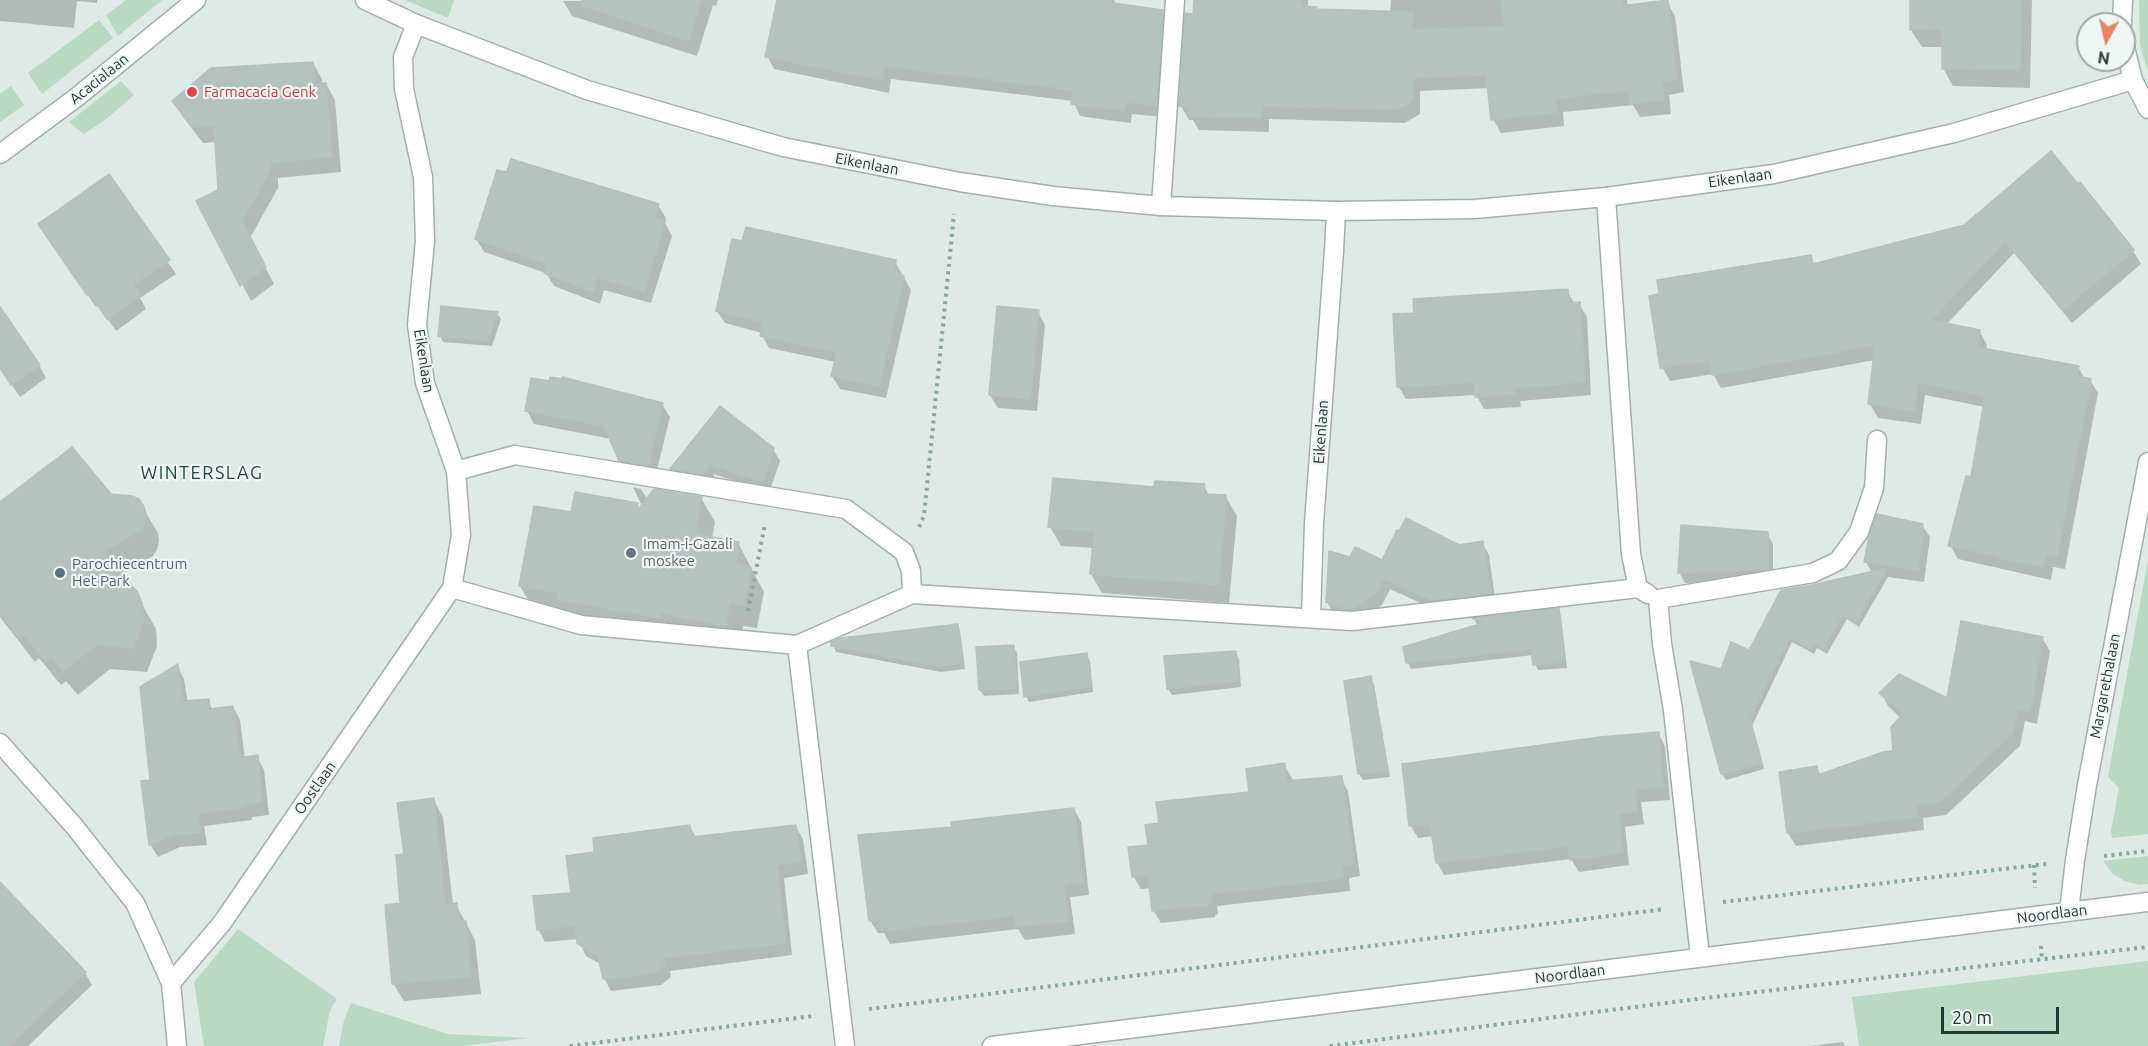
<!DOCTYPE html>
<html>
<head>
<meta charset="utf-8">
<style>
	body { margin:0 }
	#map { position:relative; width:2148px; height:1046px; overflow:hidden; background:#dfe9e5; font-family:Ubuntu,sans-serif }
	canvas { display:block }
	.north { position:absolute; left:2076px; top:12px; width:60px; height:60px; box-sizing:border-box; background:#eff6f3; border:2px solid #9daaa6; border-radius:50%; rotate:188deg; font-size:16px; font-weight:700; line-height:24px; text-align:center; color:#213732 }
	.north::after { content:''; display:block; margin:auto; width:21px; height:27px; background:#e68560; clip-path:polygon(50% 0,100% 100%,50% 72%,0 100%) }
	.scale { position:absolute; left:1941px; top:1007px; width:118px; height:27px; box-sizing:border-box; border:3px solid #213732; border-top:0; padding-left:8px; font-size:18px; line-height:21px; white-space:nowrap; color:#213732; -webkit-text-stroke:4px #eff6f3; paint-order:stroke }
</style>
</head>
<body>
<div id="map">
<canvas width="2148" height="1046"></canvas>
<div class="north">N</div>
<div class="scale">20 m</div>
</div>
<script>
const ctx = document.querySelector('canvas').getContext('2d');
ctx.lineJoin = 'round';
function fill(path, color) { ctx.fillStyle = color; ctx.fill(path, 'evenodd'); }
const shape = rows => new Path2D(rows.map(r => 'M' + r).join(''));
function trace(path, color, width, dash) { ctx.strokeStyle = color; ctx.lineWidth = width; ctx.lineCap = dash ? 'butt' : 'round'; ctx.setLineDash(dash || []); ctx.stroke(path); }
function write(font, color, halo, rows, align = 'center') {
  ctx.font = font + ' Ubuntu,sans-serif'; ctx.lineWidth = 4.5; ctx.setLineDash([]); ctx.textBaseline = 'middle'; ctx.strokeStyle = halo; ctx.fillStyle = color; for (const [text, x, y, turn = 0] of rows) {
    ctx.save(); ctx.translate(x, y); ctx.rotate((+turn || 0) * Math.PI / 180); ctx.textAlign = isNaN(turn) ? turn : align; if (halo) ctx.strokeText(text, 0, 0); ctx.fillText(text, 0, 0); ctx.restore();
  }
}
fill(shape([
	[126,0,162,0,118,36,106,15],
	[405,0,454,0,448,18],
	[2139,0,2148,0,2148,72,2140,45],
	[99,20,113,38,42,94,28,73],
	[121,81,134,95,105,120,84,134,69,122],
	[11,86,24,105,0,122,0,94],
	[2148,560,2148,834,2112,838,2111,831,2119,788,2108,777],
	[2148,856,2148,884,2139,885,2125,881,2113,874,2103,861],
	[238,929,337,999,330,1010,323,1046,204,1046,194,982],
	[2148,961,2148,1046,1859,1046,1852,997],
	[351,1003,448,1034,528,1038,462,1046,339,1046,344,1020]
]), '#b9d9c3');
fill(shape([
	[0,0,97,0,97,3,77,1,74,28,0,21],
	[718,0,716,6,713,5,697,56,572,16,563,1],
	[779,0,1114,0,1117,5,1162,11,1170,24,1163,117,1132,114,1131,123,1107,120,1080,116,1073,101,891,79,889,93,774,69,767,56],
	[1195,0,1308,0,1308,8,1316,8,1317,11,1390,13,1391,0,1627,0,1628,7,1667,2,1675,16,1684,92,1669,95,1671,114,1640,117,1633,105,1563,112,1564,126,1501,133,1493,119,1489,88,1420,91,1420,114,1405,123,1269,119,1269,132,1199,130,1193,120,1189,120,1181,106,1194,16],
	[1912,0,2032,0,2030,88,1953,86,1943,68,1943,47,1922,47,1911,30],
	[313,63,322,79,322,84,326,84,335,100,341,172,278,178,278,188,250,238,274,284,251,301,198,201,219,191,217,142,203,143,183,117,174,101],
	[108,176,176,274,140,298,146,309,116,331,98,306,96,307,40,225],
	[658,205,666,218,665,223,672,236,651,303,604,290,600,304,554,286,546,273,484,252,476,239],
	[1964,227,2133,251,2141,264,2072,323,2014,253,1946,325,1980,332,1987,345,1986,350,2078,367,2085,379,2090,380,2098,393,2065,569,2053,567,2051,580,1958,559,1950,545,1973,479,1985,407,1925,395,1921,424,1878,418,1870,404,1875,360,1721,388,1713,374,1670,381,1662,367,1810,257,1814,265],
	[743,242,895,262,911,290,886,398,840,389,832,376,836,362,769,348,762,335,762,333,725,323,717,311],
	[1567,291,1575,304,1579,304,1587,317,1591,395,1520,401,1521,407,1484,409,1476,395,1406,399,1398,386],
	[1038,312,1045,325,1037,411,998,408,990,395],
	[497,313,501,319,492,346,443,342,440,336],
	[0,330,39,365,46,378,20,397,0,367],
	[662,404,670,417,655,478,628,473,611,439,534,424,527,411],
	[773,449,780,461,769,493,714,474,712,486,678,480,672,469],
	[1204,486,1209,496,1226,497,1237,516,1229,603,1102,593,1091,574,1094,548,1061,546,1050,527,1156,488],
	[633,487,641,489,648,500,701,498,715,522,712,538,738,543,764,592,757,628,743,626,739,649,534,610,520,586,572,514,637,504,640,510,642,506],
	[110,496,143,508,158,533,159,541,157,550,153,556,120,575,136,594,151,620,156,629,157,646,147,672,110,669,78,695,66,681,61,685,39,658,35,662,0,617,0,504],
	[1922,525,1930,537,1924,582,1888,577,1859,627,1847,619,1827,654,1817,648,1814,654,1792,642,1752,726,1764,769,1726,780,1722,774,1722,670,1872,573,1866,562],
	[1767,533,1773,544,1773,579,1685,583,1679,572],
	[1482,543,1489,555,1496,605,1440,612,1390,589,1382,605,1367,616,1334,614,1327,602,1350,558,1382,562],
	[1558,610,1561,616,1567,668,1538,670,1535,664,1533,655,1411,669,1408,663,1478,626,1475,620],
	[957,625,960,631,965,669,941,672,836,652,833,645],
	[2042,638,2050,651,2037,724,2025,721,2020,746,1946,815,1923,818,1924,830,1796,846,1788,833,1817,768,1821,776,1894,752,1901,718,1888,706,1881,693,1948,700],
	[1013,646,1017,653,1019,694,984,696,980,690],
	[1235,653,1239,659,1241,687,1172,695,1168,689],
	[1086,655,1090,661,1093,692,1029,702,1026,696],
	[177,666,184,679,188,703,208,701,213,710,233,707,240,720,245,759,257,757,264,770,269,815,252,817,252,820,204,826,207,845,180,847,158,857,150,844,143,782,151,781],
	[1370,678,1374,684,1390,777,1363,780,1359,774],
	[1658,733,1665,746,1670,800,1641,802,1644,824,1625,827,1629,865,1579,872,1571,859,1444,875,1437,862,1434,836,1418,838,1411,826],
	[1284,765,1292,778,1292,782,1341,778,1348,791,1360,876,1349,878,1350,891,1217,906,1218,914,1215,915,1215,917,1161,923,1153,910,1151,888,1141,889,1133,876,1160,825,1251,793],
	[433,799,443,817,453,905,456,905,475,940,481,994,404,1001,393,983,406,855],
	[1074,809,1081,822,1089,895,1070,897,1075,934,1025,940,1018,929,890,944,884,933,878,933,870,920,953,828],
	[690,826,696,838,795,826,803,839,808,874,784,878,792,955,670,971,671,977,661,985,611,991,604,978,602,965,586,956,578,939,545,942,538,929,572,894,596,854],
	[0,885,85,973,92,985,28,1046,11,1046,4,1039,0,1043],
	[1843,1042,1845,1046,1810,1046]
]), '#0003');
const building = shape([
	[582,0,701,0,688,41,581,5,582,0],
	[777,0,1112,0,1113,3,1163,10,1157,105,1125,102,1124,110,1098,108,1071,104,1073,90,885,66,882,80,765,57,777,0],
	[1194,0,1301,0,1301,6,1317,7,1316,9,1413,12,1412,30,1504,26,1501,0,1622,0,1622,6,1668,0,1677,79,1662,81,1664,100,1630,104,1628,91,1594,94,1556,99,1557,112,1491,120,1486,75,1413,78,1413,100,1396,110,1262,106,1261,118,1189,117,1189,107,1179,106,1185,13,1193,14,1194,0],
	[1910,0,2021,0,2020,70,1942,69,1942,29,1910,30,1910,0],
	[313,62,315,83,326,83,332,157,270,162,270,171,242,221,266,267,240,286,196,201,218,190,214,126,193,127,172,101,211,68,313,62],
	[2051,151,2078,184,2080,182,2134,250,2063,310,2005,241,1931,320,1980,330,1977,347,2079,366,2077,376,2091,379,2057,556,2046,554,2043,567,1999,558,2000,556,1948,546,1966,476,1971,477,1985,396,1918,382,1914,411,1868,404,1875,345,1712,375,1710,360,1660,368,1649,296,1659,294,1657,280,1811,255,1813,264,1964,225,2051,151],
	[511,159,659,204,655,218,665,221,644,291,597,277,593,292,544,273,547,264,475,239,497,170,507,172,511,159],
	[109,174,170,260,133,284,140,296,107,319,90,294,87,295,38,224,109,174],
	[746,227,896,260,894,273,904,276,879,386,831,376,837,352,760,336,763,322,716,311,732,239,742,241,746,227],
	[1568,289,1569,303,1580,302,1585,382,1514,388,1514,394,1475,397,1474,382,1397,387,1393,314,1414,313,1413,299,1568,289],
	[441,306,498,312,488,341,438,336,441,306],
	[997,306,1039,310,1030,399,989,395,997,306],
	[0,307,40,365,11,385,0,368,0,307],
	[550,377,562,379,562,377,663,403,648,465,619,461,604,426,525,411,531,378,549,381,550,377],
	[720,406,774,448,763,482,708,464,706,475,670,469,720,406],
	[72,447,111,494,132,496,139,499,144,507,146,515,144,525,139,531,103,552,138,593,142,603,144,620,133,648,96,645,63,671,51,657,46,661,24,635,20,638,0,613,0,502,72,447],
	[1053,478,1154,487,1155,481,1205,484,1204,494,1226,495,1219,585,1090,574,1094,531,1048,527,1053,478],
	[654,489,702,497,695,534,739,542,736,563,751,567,744,605,729,602,726,626,660,613,659,618,557,599,558,593,519,586,534,506,571,512,575,492,638,503,636,512,654,489],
	[1877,514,1923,524,1918,570,1864,562,1869,536,1877,514],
	[1406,518,1459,545,1483,541,1491,594,1432,600,1383,579,1376,593,1355,607,1346,609,1326,602,1329,551,1350,557,1355,547,1382,560,1397,530,1399,531,1406,518],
	[1681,525,1768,532,1768,569,1678,573,1681,525],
	[1887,568,1856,622,1843,614,1823,648,1813,643,1810,649,1789,637,1750,719,1762,763,1721,774,1690,661,1721,669,1731,642,1749,650,1781,590,1812,585,1887,568],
	[1559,608,1564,662,1533,665,1531,649,1406,663,1403,647,1483,623,1472,618,1559,608],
	[1961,621,2043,637,2030,711,2018,709,2013,733,1939,802,1916,805,1918,817,1787,833,1779,772,1817,766,1818,775,1883,752,1893,751,1891,727,1903,714,1879,693,1899,674,1947,698,1961,621],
	[958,624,962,663,937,666,831,646,831,642,842,638,958,624],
	[1014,645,1017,688,979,690,976,647,1014,645],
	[1236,651,1239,681,1167,689,1164,656,1236,651],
	[1087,653,1091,686,1024,697,1020,662,1087,653],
	[178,664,183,701,209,699,210,709,233,706,240,758,258,755,262,802,246,804,246,807,198,813,200,832,172,835,149,845,141,781,150,780,140,687,178,664],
	[1371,676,1388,771,1358,774,1344,681,1371,676],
	[1659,732,1663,787,1635,790,1637,812,1619,814,1623,853,1570,860,1568,846,1436,863,1430,824,1409,826,1402,764,1600,737,1659,732],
	[1285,763,1286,781,1342,776,1354,863,1342,865,1343,878,1211,894,1212,901,1209,902,1209,905,1152,911,1148,875,1132,877,1128,847,1148,845,1145,825,1159,823,1156,802,1249,792,1246,769,1285,763],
	[434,798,445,905,457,903,459,922,466,921,471,976,392,984,385,905,400,903,396,855,404,854,397,803,434,798],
	[1074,808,1083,882,1064,884,1068,921,1016,927,1014,916,881,931,879,920,869,921,858,835,952,827,951,822,1074,808],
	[690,825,692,837,796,825,801,862,777,865,786,943,664,958,665,964,654,973,603,979,598,956,577,943,575,926,537,930,533,896,571,893,566,856,594,852,593,838,690,825],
	[0,882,86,972,9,1046,0,1046,0,882]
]);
fill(building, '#b5c3be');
trace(building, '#b2c2bc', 1.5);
const service = shape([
	[1606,197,1631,554,1638,588,1648,594],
	[1161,206,1175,0],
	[1334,251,1336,211],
	[456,471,515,455,846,509,904,552,911,571,912,594],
	[452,588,581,625,797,645,912,594,1352,621,1638,588],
	[797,645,845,1046],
	[1700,957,1673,710,1662,644,1658,599,1813,573,1838,561,1859,532,1874,488,1877,440],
	[171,983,222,923,452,588,461,535,456,471,425,383,417,325,425,241,423,177,404,89,403,57,416,24]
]);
const minor = shape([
	[365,0,416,24,587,90,783,147,960,182,1053,196,1161,206,1336,211,1475,209,1606,197,1774,174,1954,133,2133,80],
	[2122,24,2123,0],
	[2124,43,2133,80,2148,109],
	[0,154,77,97,196,0],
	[1311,617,1314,523,1334,251],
	[0,743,74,826,135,903,171,983,177,1046],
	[2069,911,2075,860,2087,785,2148,462]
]);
const tertiary = shape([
	[992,1046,2148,902]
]);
trace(service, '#a2b0ac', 21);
trace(minor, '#a2b0ac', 21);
trace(tertiary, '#a2b0ac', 21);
trace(shape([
	[919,527,924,516,954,214],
	[748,611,765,524],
	[2104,856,2148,851],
	[2034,865,2035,888],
	[1723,902,2046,864],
	[2041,946,2042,960],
	[869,1009,1665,909],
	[570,1046,813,1016],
	[1330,1046,1705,998,2148,947]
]), '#82aa9f', 4, [3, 4.5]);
trace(service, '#fff', 18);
trace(minor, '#fff', 18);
trace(tertiary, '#fff', 18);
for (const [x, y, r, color] of [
	[192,92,6,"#e0444e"],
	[631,553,6,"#6b7280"],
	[60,573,6,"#5c6f8a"]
]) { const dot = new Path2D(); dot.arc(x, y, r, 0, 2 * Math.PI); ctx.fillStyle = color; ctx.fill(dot); trace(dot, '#eff6f3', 2); }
write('15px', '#213732', '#eff6f3', [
	["Acacialaan",99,79,-39],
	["Eikenlaan",867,164,11],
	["Eikenlaan",1740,178,-8],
	["Eikenlaan",424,361,81],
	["Eikenlaan",1321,432,-86],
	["Margarethalaan",2105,686,-79],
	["Oostlaan",315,788,-55],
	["Noordlaan",2052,914,-7],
	["Noordlaan",1570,974,-7]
]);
write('15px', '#be3a42', '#eff6f3', [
	["Farmacacia Genk",204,92]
], 'left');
write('15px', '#5b616d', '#eff6f3', [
	["Imam-i-Gazali",643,544],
	["moskee",643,561]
], 'left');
write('15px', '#4e5e75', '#eff6f3', [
	["Parochiecentrum",72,564],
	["Het Park",72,581]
], 'left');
ctx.letterSpacing = '1.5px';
write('18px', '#1f473f', '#eff6f3', [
	["WINTERSLAG",202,473]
]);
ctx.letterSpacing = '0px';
</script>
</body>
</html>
